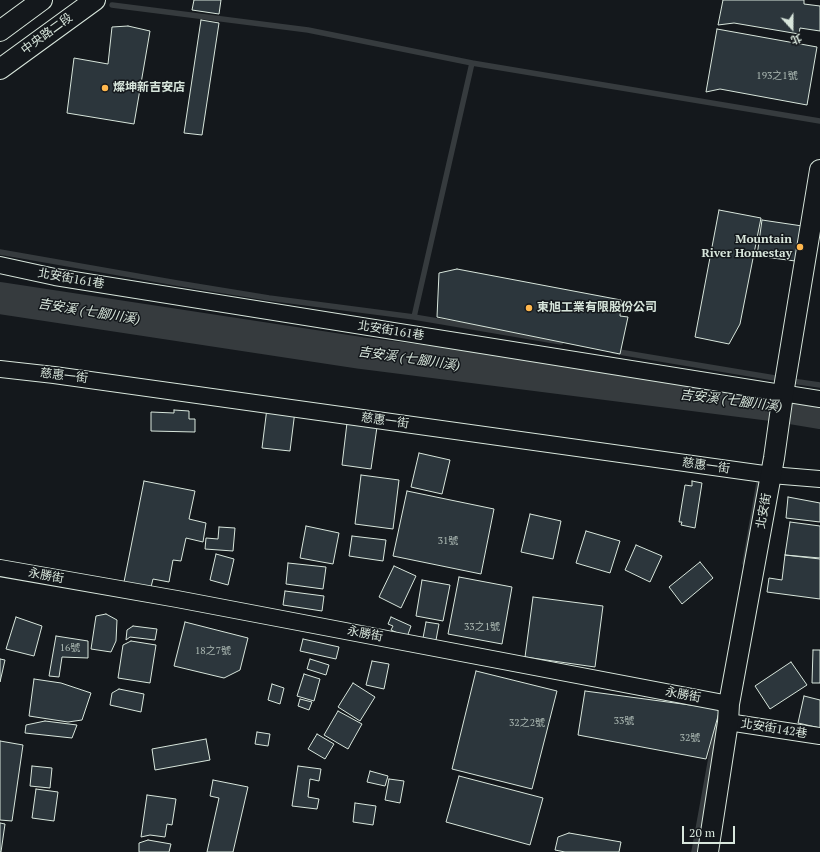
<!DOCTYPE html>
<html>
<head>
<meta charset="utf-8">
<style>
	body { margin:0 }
	#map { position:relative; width:820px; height:852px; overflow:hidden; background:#14181c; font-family:"PT Serif","Noto Sans TC",serif }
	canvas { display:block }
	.north { position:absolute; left:772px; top:8px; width:40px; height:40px; -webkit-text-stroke:3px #14181c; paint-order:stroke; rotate:159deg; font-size:11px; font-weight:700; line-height:16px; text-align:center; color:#d8e6dc }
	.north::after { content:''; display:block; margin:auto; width:14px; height:18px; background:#d8e6dc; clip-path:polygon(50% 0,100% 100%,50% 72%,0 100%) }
	.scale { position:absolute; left:682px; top:826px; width:53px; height:18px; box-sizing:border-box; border:2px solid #d8e6dc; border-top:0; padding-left:5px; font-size:12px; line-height:14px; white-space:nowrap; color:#d8e6dc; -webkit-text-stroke:3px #14181c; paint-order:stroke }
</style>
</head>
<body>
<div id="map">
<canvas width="820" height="852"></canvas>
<div class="north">北</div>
<div class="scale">20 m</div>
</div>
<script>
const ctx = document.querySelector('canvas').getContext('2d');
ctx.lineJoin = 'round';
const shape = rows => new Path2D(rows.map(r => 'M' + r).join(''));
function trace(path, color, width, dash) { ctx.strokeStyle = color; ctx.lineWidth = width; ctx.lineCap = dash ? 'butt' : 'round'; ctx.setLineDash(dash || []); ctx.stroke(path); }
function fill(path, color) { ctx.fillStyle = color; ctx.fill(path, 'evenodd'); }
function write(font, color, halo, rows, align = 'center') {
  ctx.font = font + ' "PT Serif","Noto Sans TC",serif'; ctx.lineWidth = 3; ctx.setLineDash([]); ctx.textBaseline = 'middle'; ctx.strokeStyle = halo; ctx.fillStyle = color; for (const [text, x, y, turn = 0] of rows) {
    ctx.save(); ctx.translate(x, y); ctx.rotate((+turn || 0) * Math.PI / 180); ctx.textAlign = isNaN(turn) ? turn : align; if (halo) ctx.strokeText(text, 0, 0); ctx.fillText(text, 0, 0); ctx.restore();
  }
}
trace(shape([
	[112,5,308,30,472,63,820,121],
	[0,252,177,283,269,298,414,317,561,342],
	[414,317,472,63],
	[613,351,799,382,820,385],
	[745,563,759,483],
	[694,852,720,708]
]), '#363b3e', 5.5);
trace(shape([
	[0,298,361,353,778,406,820,413]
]), '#363b3e', 32);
const building = shape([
	[194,0,221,0,219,14,192,10,194,0],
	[723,0,804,0,804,4,820,6,820,31,800,28,799,34,734,23,718,25,723,0],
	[201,20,219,23,202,135,184,133,201,20],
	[128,26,150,31,134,124,67,113,74,58,108,64,112,27,128,26],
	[717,29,817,47,807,105,720,89,706,92,717,29],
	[719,210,761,218,740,324,729,344,695,337,719,210],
	[762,220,809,227,803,262,757,256,762,220],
	[457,269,621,300,620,316,628,317,620,354,437,317,439,273,457,269],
	[267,408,295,411,290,451,262,448,267,408],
	[174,410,189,411,189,419,195,419,195,432,151,431,151,412,174,413,174,410],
	[347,423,377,427,371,469,342,465,347,423],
	[419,453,450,460,442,494,411,487,419,453],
	[361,475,399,480,393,529,355,524,361,475],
	[144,481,195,491,189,519,206,523,203,542,186,538,181,561,173,560,169,582,153,579,151,587,124,582,144,481],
	[692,481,702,483,695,528,681,525,682,522,679,522,685,485,692,486,692,481],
	[407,491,494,509,481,574,393,556,407,491],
	[788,497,820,503,820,522,786,518,788,497],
	[530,514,561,521,553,559,521,552,530,514],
	[790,522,820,526,820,558,785,555,790,522],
	[306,526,339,533,333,564,300,558,306,526],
	[219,527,235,528,233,551,205,549,206,538,218,539,219,527],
	[586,531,620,541,610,573,576,563,586,531],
	[352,536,386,540,383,561,349,556,352,536],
	[636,545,662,556,650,582,625,570,636,545],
	[216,554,234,559,228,585,210,580,216,554],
	[785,555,820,559,820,599,767,592,769,578,782,580,785,555],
	[700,562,713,578,682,604,669,587,700,562],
	[288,563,326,567,323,589,286,584,288,563],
	[394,566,416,576,401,608,379,597,394,566],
	[459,577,512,587,502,644,448,634,459,577],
	[422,580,450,585,443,621,416,616,422,580],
	[285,591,324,596,322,611,283,605,285,591],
	[533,597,603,606,595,667,525,657,533,597],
	[106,614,117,620,116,641,111,652,91,649,96,616,106,614],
	[16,617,42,626,34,656,6,649,16,617],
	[391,617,411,626,407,637,391,630,393,626,388,624,391,617],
	[185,622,248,638,240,670,224,678,174,666,185,622],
	[426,622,439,624,436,640,423,638,426,622],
	[133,626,157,629,155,640,130,637,126,640,127,630,133,626],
	[56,636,88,641,88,658,62,657,59,677,49,676,56,636],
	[303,639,339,647,336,659,300,651,303,639],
	[131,641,156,645,150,683,118,678,123,645,131,641],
	[813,650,820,650,820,683,812,683,813,650],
	[0,659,5,660,0,682,0,659],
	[310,659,329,665,326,675,307,669,310,659],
	[372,661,389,664,384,689,366,685,372,661],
	[791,662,807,685,770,709,755,686,791,662],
	[476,671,557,691,532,789,452,769,476,671],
	[304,674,320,679,314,701,297,696,304,674],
	[34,679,61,683,91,693,82,720,68,722,29,716,34,679],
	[353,683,375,697,360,721,338,707,353,683],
	[272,684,284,688,280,704,268,700,272,684],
	[119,689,144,694,141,712,110,705,112,693,119,689],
	[585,691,720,709,706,759,578,735,585,691],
	[804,696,820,700,820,728,798,723,804,696],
	[300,699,312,702,309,710,298,706,300,699],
	[338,711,362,724,348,749,324,735,338,711],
	[45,721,77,725,72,738,25,733,26,725,45,721],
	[257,732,270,734,268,746,255,744,257,732],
	[317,734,334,744,325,759,308,749,317,734],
	[206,739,210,760,155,770,152,749,206,739],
	[0,741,23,745,12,821,0,820,0,741],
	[32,766,52,768,50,788,30,786,32,766],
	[298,766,321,769,319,781,310,779,308,797,319,799,317,809,292,806,298,766],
	[370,771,388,776,385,786,367,782,370,771],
	[459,776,543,798,530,845,446,822,459,776],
	[389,779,404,781,400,803,385,800,389,779],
	[213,780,248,787,233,852,207,852,219,798,210,796,213,780],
	[36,789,58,792,54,821,32,818,36,789],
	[147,795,176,799,172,825,167,824,165,837,150,835,141,837,147,795],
	[355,803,376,806,373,825,353,822,355,803],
	[0,823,5,824,1,852,0,852,0,823],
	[569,833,621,842,619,852,565,852,555,850,558,837,569,833],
	[148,840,171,844,169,852,139,852,139,843,148,840]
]);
fill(building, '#2c363c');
trace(building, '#d8e6dc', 1);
const minor = shape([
	[0,265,55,277,820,399],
	[0,369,54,375,771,475,820,479],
	[0,568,177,599,729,704],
	[728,722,820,736]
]);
const tertiary = shape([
	[0,31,42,0],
	[0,69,95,0],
	[708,852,728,722,729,704,774,458,783,394,820,170]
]);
trace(minor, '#d8e6dc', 18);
trace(tertiary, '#d8e6dc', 22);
trace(minor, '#14181c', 16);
trace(tertiary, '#14181c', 20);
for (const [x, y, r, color] of [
	[105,88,4,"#ffb74d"],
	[800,247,4,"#ffb74d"],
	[529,308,4,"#ffb74d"]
]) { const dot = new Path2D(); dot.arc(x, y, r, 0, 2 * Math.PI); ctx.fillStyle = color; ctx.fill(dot); trace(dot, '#14181c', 1.5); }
write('10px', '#adbab4', null, [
	["193之1號",777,76],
	["31號",448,541],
	["33之1號",482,627],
	["16號",70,648],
	["18之7號",213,651],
	["33號",624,721],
	["32之2號",527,723],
	["32號",690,738]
]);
write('12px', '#d8e6dc', '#14181c', [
	["中央路二段",47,34,-36],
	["北安街161巷",71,279,10],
	["北安街161巷",391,331,9],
	["慈惠一街",64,376,7],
	["慈惠一街",385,421,8],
	["慈惠一街",706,466,8],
	["北安街",764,511,-80],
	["永勝街",46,576,10],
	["永勝街",365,634,11],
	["永勝街",683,695,11],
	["北安街142巷",774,729,9]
]);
write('bold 12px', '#d8e6dc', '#14181c', [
	["燦坤新吉安店",113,88],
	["Mountain",792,240,"right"],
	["River Homestay",792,254,"right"],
	["東旭工業有限股份公司",537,308]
], 'left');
write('italic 13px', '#d8e6dc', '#14181c', [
	["吉安溪 (七腳川溪)",89,312,9],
	["吉安溪 (七腳川溪)",409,359,8],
	["吉安溪 (七腳川溪)",731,401,7]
]);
</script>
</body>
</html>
